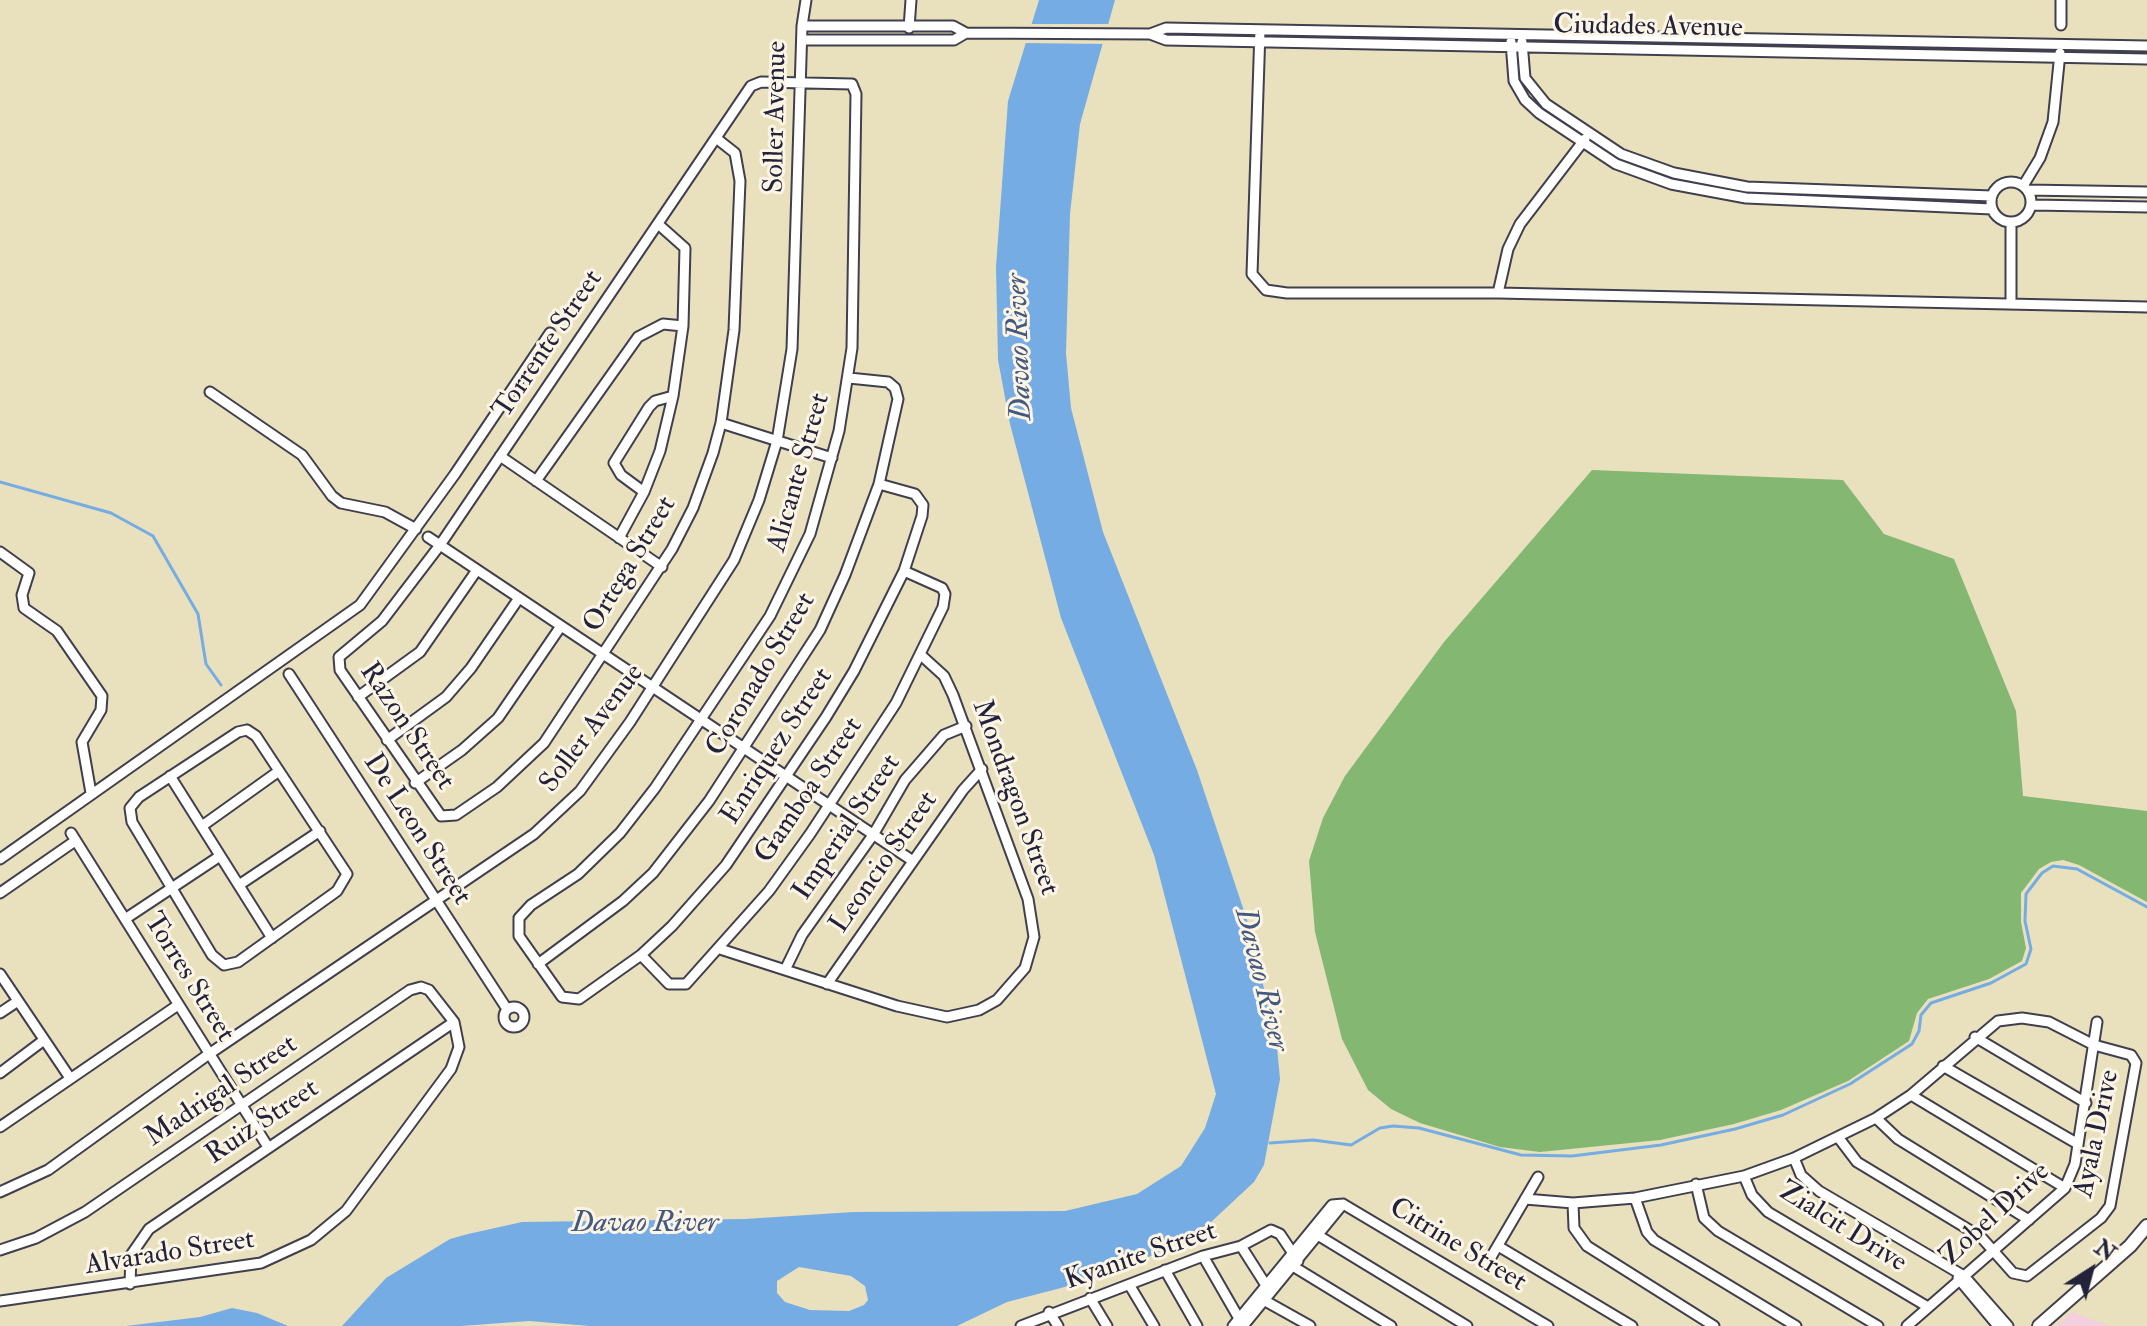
<!DOCTYPE html>
<html>
<head>
<meta charset="utf-8">
<style>
	body { margin:0 }
	#map { position:relative; width:2147px; height:1326px; overflow:hidden; background:#e9e1bd; font-family:"IM FELL Double Pica",serif }
	canvas { display:block }
	.north { position:absolute; left:2051px; top:1230px; width:80px; height:80px; -webkit-text-stroke:6px #fcf5e5; paint-order:stroke; rotate:36deg; font-size:22px; font-weight:700; line-height:32px; text-align:center; color:#22223b }
	.north::after { content:''; display:block; margin:auto; width:28px; height:36px; background:#22223b; clip-path:polygon(50% 0,100% 100%,50% 72%,0 100%) }
</style>
</head>
<body>
<div id="map">
<canvas width="2147" height="1326"></canvas>
<div class="north">N</div>
</div>
<script>
const ctx = document.querySelector('canvas').getContext('2d');
ctx.lineJoin = 'round';
function fill(path, color) { ctx.fillStyle = color; ctx.fill(path, 'evenodd'); }
const shape = rows => new Path2D(rows.map(r => 'M' + r).join(''));
function trace(path, color, width, dash) { ctx.strokeStyle = color; ctx.lineWidth = width; ctx.lineCap = dash ? 'butt' : 'round'; ctx.setLineDash(dash || []); ctx.stroke(path); }
function write(font, color, halo, rows, align = 'center') {
  ctx.font = font + ' "IM FELL Double Pica",serif'; ctx.lineWidth = 6; ctx.setLineDash([]); ctx.textBaseline = 'middle'; ctx.strokeStyle = halo; ctx.fillStyle = color; for (const [text, x, y, turn = 0] of rows) {
    ctx.save(); ctx.translate(x, y); ctx.rotate((+turn || 0) * Math.PI / 180); ctx.textAlign = isNaN(turn) ? turn : align; if (halo) ctx.strokeText(text, 0, 0); ctx.fillText(text, 0, 0); ctx.restore();
  }
}
fill(shape([
	[2072,1312,2110,1326,2056,1326]
]), '#f4cfdd');
fill(shape([
	[1592,470,1843,480,1884,534,1954,559,2016,711,2023,796,2147,811,2147,902,2079,865,2063,860,2051,862,2039,869,2021,893,2021,922,2026,948,2022,961,1989,979,1928,999,1917,1013,1909,1041,1848,1081,1781,1110,1734,1124,1660,1140,1540,1152,1500,1147,1420,1123,1391,1109,1368,1090,1342,1039,1315,932,1309,861,1323,818,1345,776,1444,642]
]), '#83b772');
fill(shape([
	[1039,0,1115,0,1080,124,1070,214,1066,353,1071,408,1103,532,1197,770,1252,935,1277,1047,1280,1079,1264,1165,1254,1182,1210,1223,1157,1253,1111,1275,1007,1302,957,1326,590,1326,529,1321,461,1326,342,1326,386,1278,450,1239,468,1234,522,1222,745,1219,853,1212,1065,1211,1137,1194,1181,1166,1205,1128,1216,1094,1154,855,1061,618,1010,424,998,360,996,267,1008,101],
	[799,1267,851,1276,865,1286,868,1300,864,1305,849,1311,810,1310,785,1302,777,1293,777,1281],
	[232,1308,257,1313,288,1326,126,1326,200,1317]
]), '#75ace4');
fill(shape([
	[1027,24,1113,24,1108,44,1021,43]
]), '#e9e1bd');
trace(shape([
	[0,482,111,513,153,536,198,614,206,664,221,685],
	[1270,1143,1313,1140,1351,1145,1380,1128,1393,1126,1419,1128,1521,1155,1572,1156,1661,1145,1735,1129,1783,1115,1850,1084,1912,1044,1919,1031,1921,1015,1931,1003,1991,983,2026,964,2031,949,2025,921,2026,894,2042,873,2053,866,2077,869,2147,907]
]), '#75ace4', 3);
const minor = shape([
	[2061,25,2061,0],
	[802,26,953,26,966,33,1150,34,1166,40,2147,59],
	[909,28,911,0],
	[1260,30,1252,274,1266,290,1287,293,1498,293,2147,307],
	[1150,34,1166,28,2147,46],
	[802,40,954,40,966,33],
	[1511,42,1514,81,1525,100,1539,113,1616,164,1671,184,1746,198,1992,209],
	[1522,42,1525,78,1546,104,1621,154,1674,173,1747,187,1992,196],
	[716,138,735,153,740,181,734,330,721,423,713,453,693,508,672,549,544,743,497,787,456,815,441,816,340,670,339,657,382,621,440,545,751,86,761,82,852,84,856,94,852,348,839,431,810,534,770,616,655,788,620,833,578,874,531,905,519,918,519,936,562,997,579,999,641,955,672,926,726,865,826,717,854,671,904,571,922,516,923,505,915,494,879,484],
	'1991 202a20 20 0 1 1 40 0a20 20 0 1 1-40 0Z',
	[2023,186,2040,158,2053,122,2060,53],
	[2027,190,2147,192],
	[2032,205,2147,207],
	[1498,293,1508,249,1520,224,1585,139],
	[2011,304,2011,223],
	[210,392,302,455,332,496,341,503,385,512,416,529],
	[721,423,832,458],
	[500,456,662,567],
	[536,481,638,337,663,324,683,326],
	[644,492,621,475,614,463,649,407,655,401,673,396],
	[428,537,913,861],
	[619,538,644,492,660,451,673,396,683,326,685,248,658,224],
	[0,552,29,573,22,595,24,608,57,631,102,696,101,710,82,742,91,793],
	[289,674,507,1009],
	[358,697,420,652,477,570],
	[247,730,256,736,347,874,337,891,238,962,224,965,212,955,132,822,130,808,139,797,238,732,247,730],
	[387,740,446,697,471,668,519,598],
	[170,776,272,938],
	[415,783,462,750,498,718,561,626],
	[202,826,279,771],
	[71,833,268,1147],
	[0,859,360,605,455,474,550,333],
	[239,885,320,831],
	[0,893,75,841],
	[125,919,220,856],
	[720,949,897,1006,947,1017,979,1010,997,1000,1025,968,1034,937,1028,899,953,695,944,676,922,656],
	[641,955,669,984,686,984,769,891,810,834,896,703,943,607,945,594,942,588,904,571],
	[538,964,623,901,653,873,709,801,820,630,845,575,879,484,898,399,895,388,888,382,849,378],
	[785,970,802,935,873,835,905,780,944,735,966,726],
	[0,974,70,1078],
	[827,984,963,790,982,769],
	'504 1017a10 10 0 1 1 20 0a10 10 0 1 1-20 0Z',
	[0,1013,18,1001],
	[1975,1037,2086,1103],
	[1943,1066,2078,1144],
	[0,1073,44,1040],
	[1911,1095,2065,1188],
	[1876,1118,1898,1139,2029,1220],
	[0,1127,178,1005],
	[1794,1158,1801,1175,1819,1191,1964,1276,2008,1326],
	[1744,1176,1752,1195,1768,1212,1928,1307],
	[1696,1184,1704,1218,1718,1231,1878,1326],
	[0,1192,48,1170,209,1054,534,834,580,791,630,722,734,560,759,500,777,441,792,349,802,26,806,0],
	[1635,1198,1647,1232,1654,1240,1796,1326],
	[1525,1199,1573,1203,1635,1198,1744,1176,1794,1158,1876,1118,1911,1095,1998,1021,2022,1018,2049,1022,2094,1045,2131,1055,2136,1063,2110,1206,2101,1218,2027,1276,2013,1273,1981,1237,1857,1162,1838,1137],
	[1573,1203,1574,1228,1587,1246,1714,1326],
	[1343,1204,1548,1326],
	[1311,1231,1467,1326],
	[1241,1246,1269,1290],
	[1498,1246,1632,1326],
	[0,1250,36,1238,85,1212,410,990,421,987,429,990,454,1022,459,1047,451,1069,346,1211,311,1240,261,1263,0,1301],
	[1203,1256,1241,1322],
	[1487,1264,1538,1177],
	[1291,1265,1391,1326],
	[1165,1270,1197,1326],
	[1958,1278,1998,1326],
	[130,1284,131,1255,149,1229,454,1022],
	[1130,1286,1154,1326],
	[1090,1298,1107,1326],
	[1260,1298,1310,1326],
	[1049,1312,1058,1326],
	[1021,1326,1203,1256,1241,1246,1271,1230,1280,1234,1298,1261],
	[1233,1326,1332,1205,1343,1204],
	[1243,1326,1343,1204],
	[1907,1326,2065,1188,2075,1164,2097,1022]
]);
const tertiary = shape([
	[2039,1326,2130,1246,2147,1226]
]);
trace(minor, '#403f4e', 13);
trace(tertiary, '#403f4e', 16);
trace(minor, '#fff', 9);
trace(tertiary, '#fff', 12);
write('28px', '#22223b', '#fcf5e5', [
	["Ciudades Avenue",1648,28,1],
	["Soller Avenue",777,117,-89],
	["Torrente Street",549,345,-56],
	["Alicante Street",800,473,-74],
	["Ortega Street",631,565,-59],
	["Coronado Street",762,675,-59],
	["Razon Street",406,727,56],
	["Soller Avenue",593,729,-53],
	["Enriquez Street",778,747,-57],
	["Gamboa Street",810,791,-56],
	["Mondragon Street",1014,798,70],
	["Imperial Street",848,828,-56],
	["De Leon Street",416,830,57],
	["Leoncio Street",885,863,-55],
	["Torres Street",188,978,58],
	["Madrigal Street",222,1092,-34],
	["Ruiz Street",263,1123,-34],
	["Ayala Drive",2098,1134,-78],
	["Zobel Drive",1996,1215,-43],
	["Zialcit Drive",1842,1228,32],
	["Citrine Street",1457,1246,31],
	["Alvarado Street",170,1254,-9],
	["Kyanite Street",1141,1257,-19]
]);
write('italic 30px', '#43597f', '#fcf5e5', [
	["Davao River",1021,347,-92],
	["Davao River",1260,980,76],
	["Davao River",645,1225]
]);
</script>
</body>
</html>
